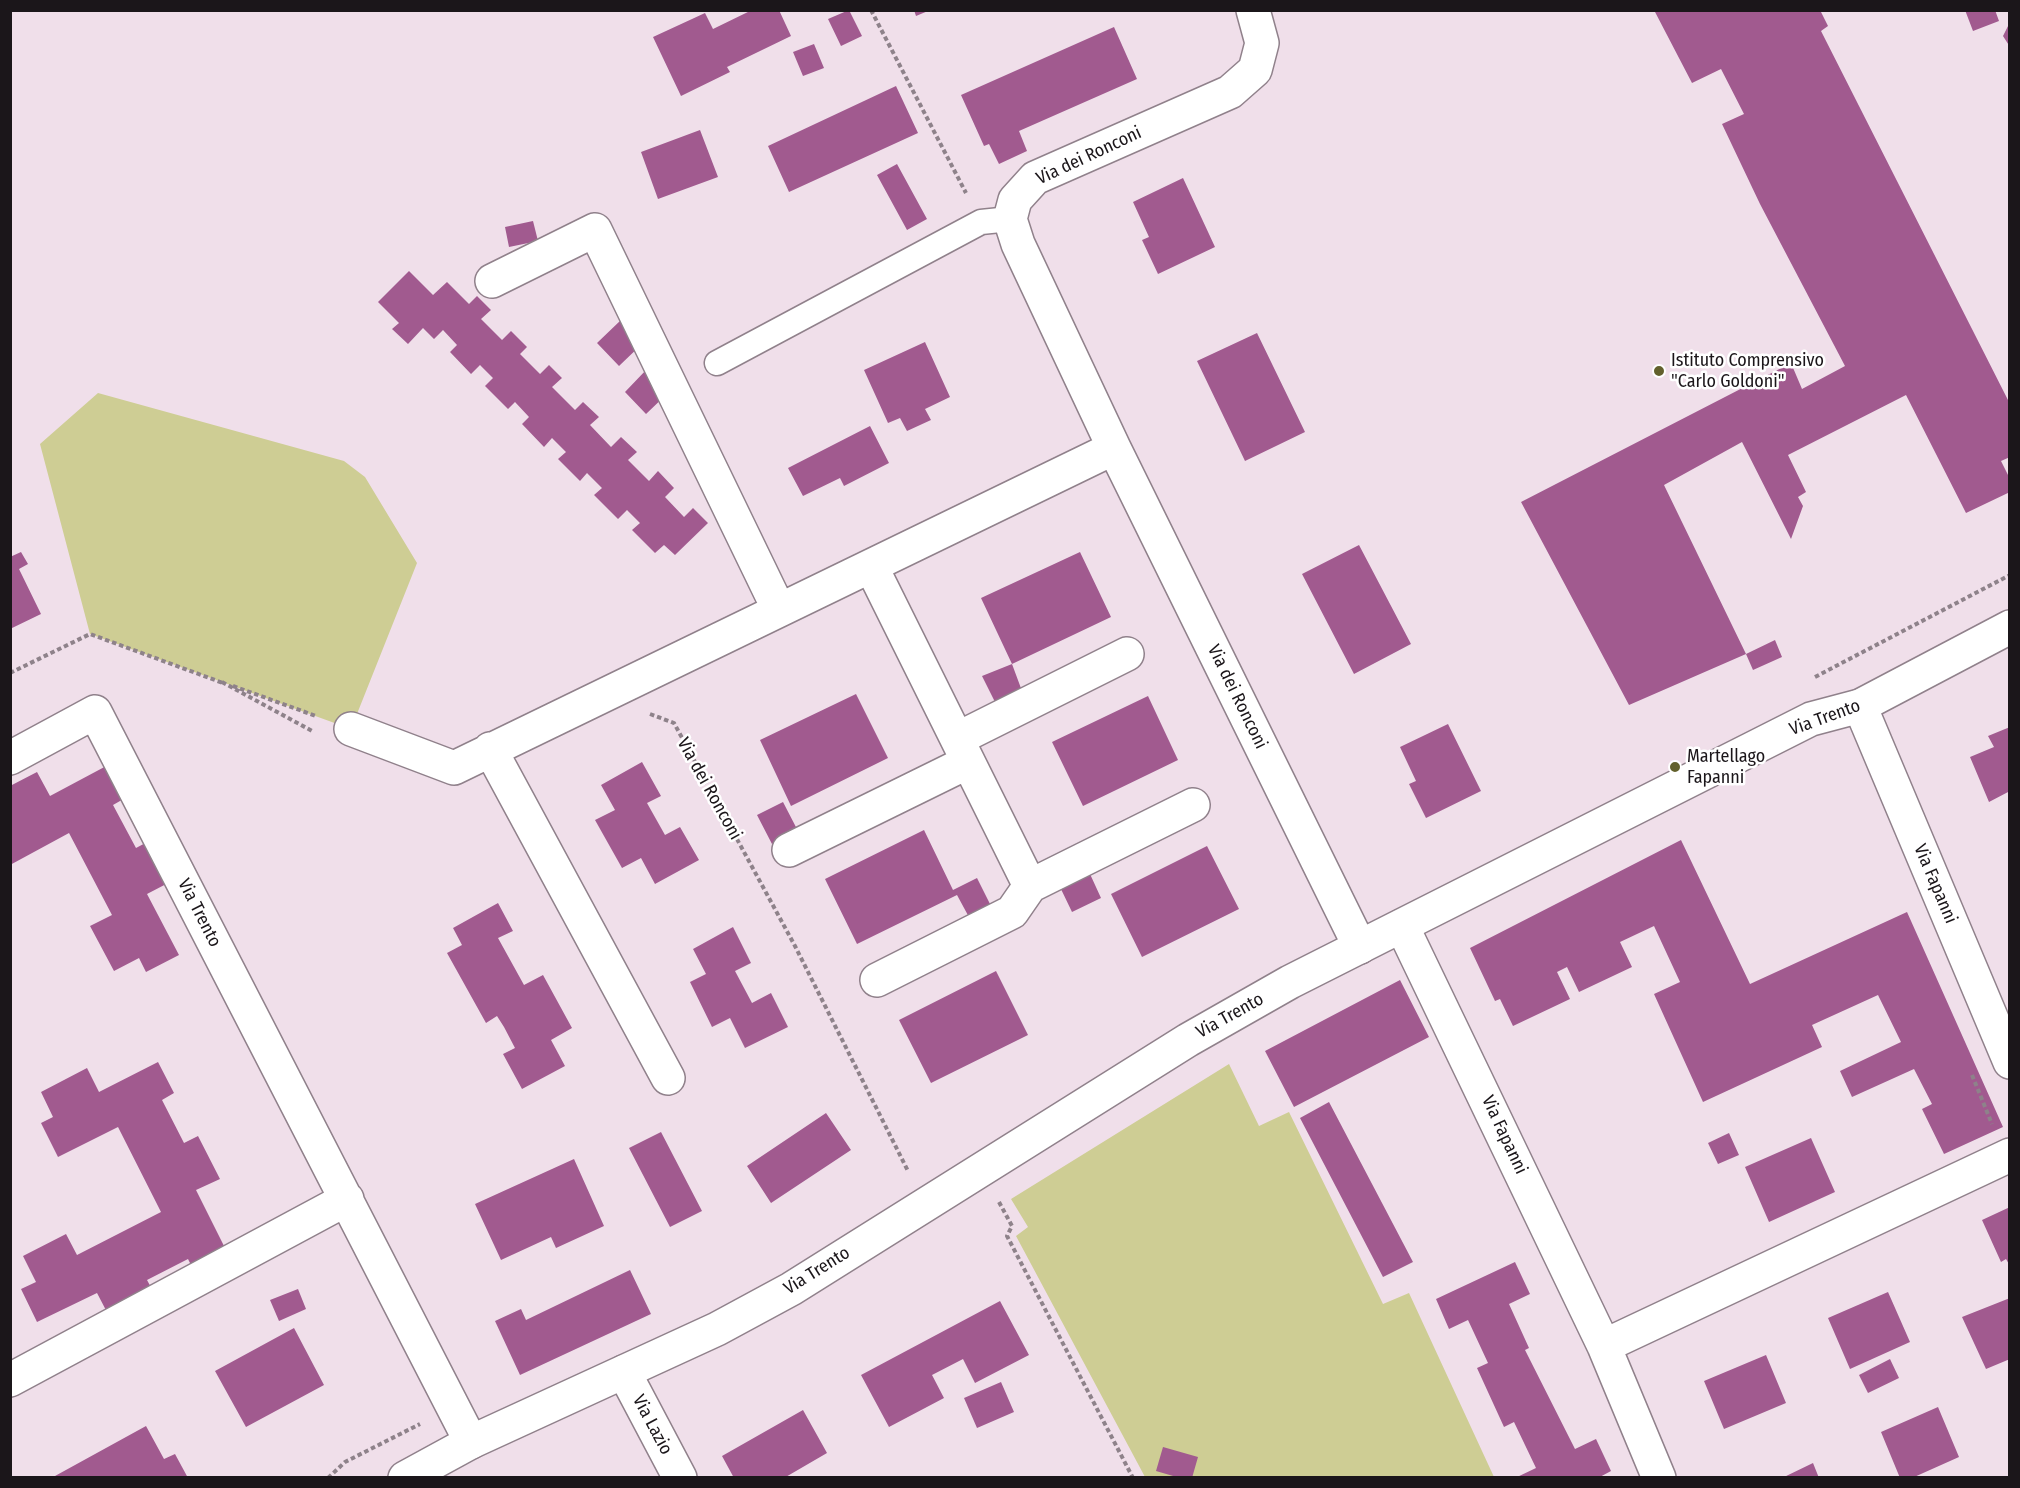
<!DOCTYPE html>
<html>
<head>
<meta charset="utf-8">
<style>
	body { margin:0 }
	#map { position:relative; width:2020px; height:1488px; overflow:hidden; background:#f0dfea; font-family:"Fira Sans Condensed",sans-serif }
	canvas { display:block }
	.frame { position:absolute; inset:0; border:12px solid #1b161a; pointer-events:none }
</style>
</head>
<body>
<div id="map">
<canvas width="2020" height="1488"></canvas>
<div class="frame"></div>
</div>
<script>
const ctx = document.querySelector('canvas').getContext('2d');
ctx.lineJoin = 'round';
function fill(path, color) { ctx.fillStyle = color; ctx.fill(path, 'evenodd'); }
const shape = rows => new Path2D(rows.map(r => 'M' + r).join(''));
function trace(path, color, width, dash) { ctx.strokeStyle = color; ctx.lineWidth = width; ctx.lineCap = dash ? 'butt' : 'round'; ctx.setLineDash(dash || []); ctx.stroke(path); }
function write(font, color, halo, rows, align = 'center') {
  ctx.font = font + ' "Fira Sans Condensed",sans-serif'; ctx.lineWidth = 5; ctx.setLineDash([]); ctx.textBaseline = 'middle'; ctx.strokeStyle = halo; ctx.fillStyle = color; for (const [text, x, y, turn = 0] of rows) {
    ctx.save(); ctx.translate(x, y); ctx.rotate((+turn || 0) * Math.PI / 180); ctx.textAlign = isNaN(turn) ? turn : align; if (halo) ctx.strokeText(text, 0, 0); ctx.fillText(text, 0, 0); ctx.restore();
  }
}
fill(shape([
	[98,393,344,461,365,477,417,563,351,729,90,634,40,444],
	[1229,1064,1259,1126,1289,1112,1383,1304,1409,1293,1494,1477,1145,1477,1016,1236,1028,1227,1011,1199]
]), '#cecd94');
fill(shape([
	[752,10,779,10,791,36,727,67,730,72,681,96,653,37,705,13,713,29],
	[849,10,862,36,841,46,828,19],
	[914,10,928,10,928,11,916,16],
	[1654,10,1820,10,1828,26,1821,31,2010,404,2010,457,2001,461,2010,479,2010,492,1966,513,1906,395,1788,455,1806,492,1798,497,1803,506,1791,539,1742,442,1664,485,1746,654,1629,705,1521,502,1791,363,1802,389,1845,366,1760,204,1722,124,1744,114,1721,69,1692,83],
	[1965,10,1995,10,1999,21,1973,31],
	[2010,22,2010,47,2003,36],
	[1114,27,1137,79,1019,131,1027,151,999,164,989,144,984,146,961,95],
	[814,44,824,68,803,76,793,52],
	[896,86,918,133,789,192,768,146],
	[700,130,718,177,658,199,641,152],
	[897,164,927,219,907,230,877,175],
	[1183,178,1215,247,1158,274,1142,240,1149,237,1133,202],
	[533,221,538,241,509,247,505,227],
	[409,271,433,295,447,282,469,304,477,296,491,310,481,319,502,340,511,331,527,347,520,354,540,374,549,365,562,378,552,387,575,410,583,402,599,417,590,425,611,447,621,437,637,452,628,460,649,481,658,471,674,488,665,497,684,517,693,508,708,523,675,555,664,545,655,553,632,530,640,523,627,510,618,519,594,495,602,488,587,473,580,481,558,459,566,452,552,438,544,447,522,424,529,417,515,402,508,409,485,386,493,378,480,365,471,374,450,352,457,345,443,330,434,339,423,328,408,344,392,329,399,323,378,302],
	[621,320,643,343,619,366,597,343],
	[1257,333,1305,432,1245,461,1197,361],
	[925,342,950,397,925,409,931,420,907,431,900,418,888,423,864,370],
	[647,369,668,393,646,414,625,392],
	[870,426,889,463,844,486,840,478,803,496,788,468],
	[1359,545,1411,644,1354,674,1302,574],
	[21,552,28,564,19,569,41,614,10,629,10,557],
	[1080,552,1111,617,1012,664,981,598],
	[1775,640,1782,657,1753,670,1746,654],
	[1012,664,1022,691,996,704,982,676],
	[856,694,888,758,791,806,760,740],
	[1148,696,1178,760,1083,806,1052,742],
	[1448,724,1481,791,1426,818,1409,784,1416,781,1400,747],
	[2010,727,2010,791,1989,802,1970,757,1994,747,1988,736],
	[642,762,661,796,647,803,665,835,680,827,699,860,655,884,641,858,622,868,595,820,615,810,601,785],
	[110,764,127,797,113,805,136,848,151,840,172,881,147,894,179,955,146,972,139,958,114,971,90,926,112,915,69,833,10,865,10,786,37,772,50,796],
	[783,802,798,831,772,844,757,815],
	[924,830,953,890,977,878,992,908,970,919,957,895,857,944,825,879],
	[1681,840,1750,984,1907,912,2003,1127,1944,1154,1922,1109,1932,1104,1914,1069,1852,1097,1840,1071,1901,1042,1878,995,1812,1025,1822,1047,1703,1102,1654,994,1680,982,1654,926,1620,942,1632,967,1579,992,1567,967,1557,972,1570,999,1513,1026,1500,999,1495,1001,1470,948],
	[1207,846,1239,909,1142,957,1111,894],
	[1090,874,1101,898,1072,912,1060,887],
	[498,903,513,931,498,938,524,985,543,975,572,1028,551,1040,565,1066,522,1089,503,1054,515,1048,504,1027,497,1016,486,1023,447,953,462,945,453,928],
	[733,927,751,963,735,971,752,1003,771,993,788,1027,745,1048,730,1018,712,1027,690,982,706,974,693,949],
	[996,971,1028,1035,931,1083,899,1020],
	[1400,980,1429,1037,1294,1107,1265,1051],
	[158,1062,174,1093,162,1100,184,1143,198,1136,220,1179,196,1190,227,1252,193,1269,188,1259,147,1280,154,1293,109,1316,97,1293,37,1322,21,1289,36,1282,23,1256,66,1234,77,1255,161,1212,118,1127,58,1157,41,1123,53,1117,41,1092,87,1068,99,1092],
	[1329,1102,1413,1262,1383,1277,1300,1118],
	[826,1113,851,1150,771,1203,747,1166],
	[661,1132,702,1211,670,1227,629,1148],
	[1729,1133,1739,1155,1718,1164,1708,1143],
	[1811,1138,1835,1192,1769,1222,1745,1167],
	[574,1159,604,1226,556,1248,551,1237,501,1260,475,1204],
	[2010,1207,2010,1266,2006,1259,2001,1262,1982,1220],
	[1515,1262,1530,1294,1509,1304,1529,1348,1525,1350,1575,1449,1596,1439,1611,1471,1598,1478,1515,1478,1536,1468,1514,1422,1504,1427,1477,1368,1488,1363,1468,1320,1449,1329,1436,1299],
	[630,1270,651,1314,520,1375,495,1321,521,1309,526,1320],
	[298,1289,306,1309,279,1321,270,1300],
	[1888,1292,1910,1342,1850,1369,1828,1318],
	[2010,1298,2010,1359,1986,1369,1962,1317],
	[1000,1301,1029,1355,975,1383,963,1359,932,1375,944,1398,889,1427,861,1375],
	[294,1328,324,1385,246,1427,215,1371],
	[1766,1355,1786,1403,1724,1429,1704,1381],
	[1890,1359,1899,1378,1868,1393,1859,1375],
	[1001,1382,1014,1412,977,1428,964,1398],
	[1938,1407,1959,1457,1912,1478,1900,1478,1881,1432],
	[803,1410,827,1453,784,1478,734,1478,722,1456],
	[146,1426,164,1459,175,1454,188,1478,57,1478,55,1476],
	[1163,1447,1198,1457,1192,1478,1180,1478,1156,1471],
	[1813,1463,1819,1478,1782,1478]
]), '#a15a8f');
const service = shape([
	[717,363,981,222,1010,219]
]);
const minor = shape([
	[1253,10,1262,43,1255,70,1230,92,1035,178,1015,200,1010,219,1018,244,1114,448,1360,947],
	[492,281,595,230,779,610],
	[871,566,1030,886],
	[1860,706,2010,1062],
	[351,729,454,768,1114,448],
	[957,739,1127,654],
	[490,749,668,1078],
	[10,758,95,712,471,1442],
	[789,850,968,762],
	[1402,926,1604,1346,1659,1478],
	[877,980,1012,912,1030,886,1193,805],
	[1604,1346,2010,1155],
	[624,1372,680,1478],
	[10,1380,347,1199]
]);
const tertiary = shape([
	[405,1478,471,1442,717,1329,791,1289,1188,1040,1290,982,1811,719,1860,706,2010,627]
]);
trace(service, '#90818b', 27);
trace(minor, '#90818b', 36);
trace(tertiary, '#90818b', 36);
trace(shape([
	[871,10,966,193],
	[10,673,90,634,223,683],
	[1815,677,2010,575],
	[222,682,314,732],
	[233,686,316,716],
	[650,714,674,723,795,946,908,1171],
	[1972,1075,1992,1124],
	[999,1202,1012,1226,1007,1236,1133,1478],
	[328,1478,345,1462,420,1424]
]), '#8e828a', 4, [4.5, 3]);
trace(service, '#fff', 24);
trace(minor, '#fff', 33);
trace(tertiary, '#fff', 33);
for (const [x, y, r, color] of [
	[1659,371,6,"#62602c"],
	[1675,767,6,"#62602c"]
]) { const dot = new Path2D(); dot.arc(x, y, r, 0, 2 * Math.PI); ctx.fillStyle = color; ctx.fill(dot); trace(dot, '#fff', 2); }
write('18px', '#1b161a', '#fff', [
	["Via dei Ronconi",1089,156,-25],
	["Via dei Ronconi",1237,697,64],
	["Via Trento",1825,718,-20],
	["Via dei Ronconi",709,789,61],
	["Via Fapanni",1935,884,67],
	["Via Trento",199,913,63],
	["Via Trento",1230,1016,-29],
	["Via Fapanni",1504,1135,65],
	["Via Trento",817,1271,-32],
	["Via Lazio",652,1425,62]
]);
write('18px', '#1b161a', '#fff', [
	["Istituto Comprensivo",1671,361],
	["\"Carlo Goldoni\"",1671,382],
	["Martellago",1687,757],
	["Fapanni",1687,778]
], 'left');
</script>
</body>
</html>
